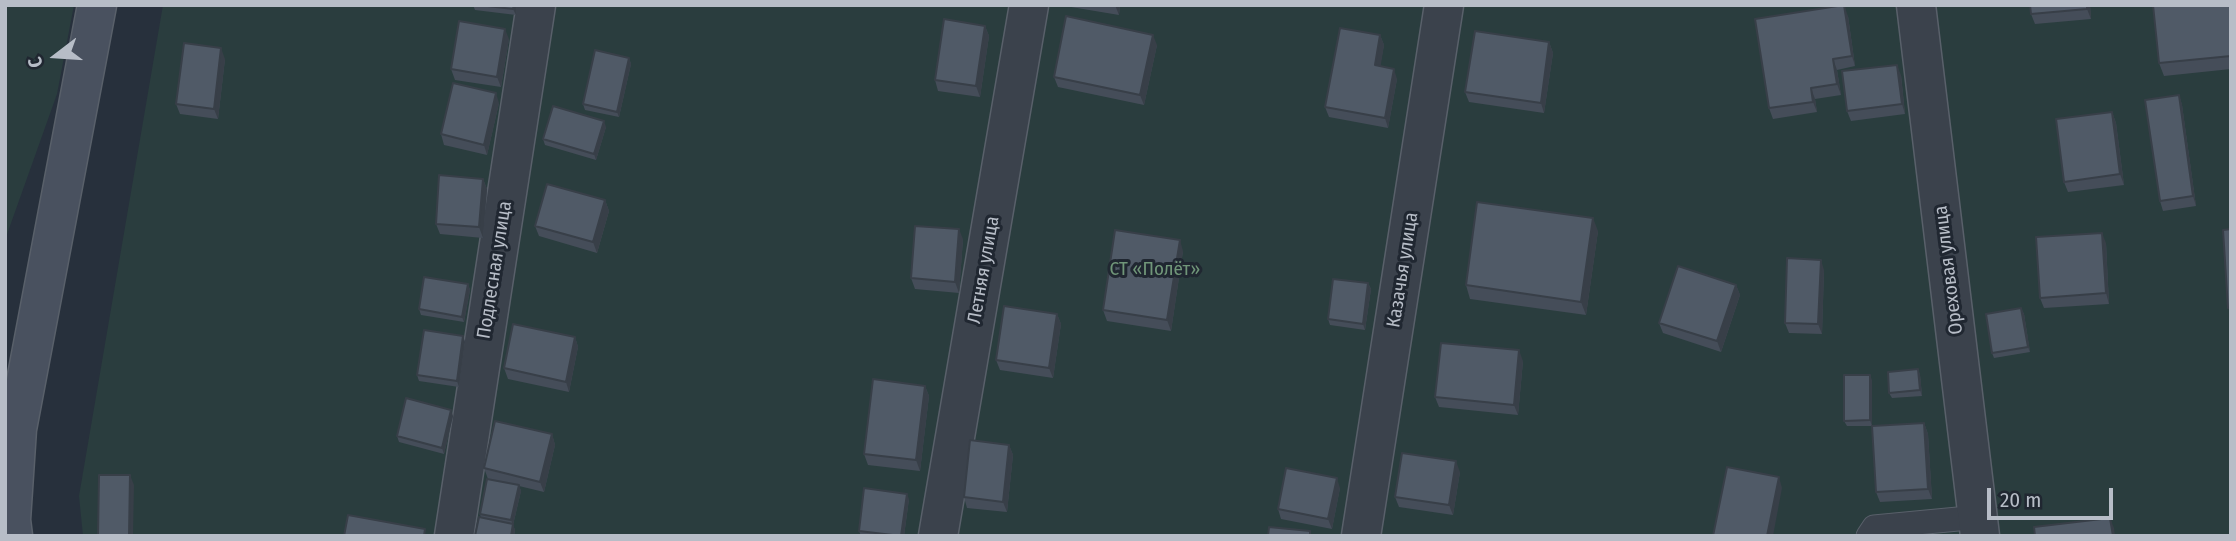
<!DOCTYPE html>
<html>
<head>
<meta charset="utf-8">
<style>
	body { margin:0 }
	#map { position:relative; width:2236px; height:541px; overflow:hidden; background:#27303c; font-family:"Fira Sans Condensed",sans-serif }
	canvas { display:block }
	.frame { position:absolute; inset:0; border:7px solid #b7bdc7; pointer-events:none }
	.north { position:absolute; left:21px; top:21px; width:70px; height:70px; -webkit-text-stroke:5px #202731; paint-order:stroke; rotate:253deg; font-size:19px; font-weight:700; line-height:28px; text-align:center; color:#b7bdc7 }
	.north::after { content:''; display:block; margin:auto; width:24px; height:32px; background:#b7bdc7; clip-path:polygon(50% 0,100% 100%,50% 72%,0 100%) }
	.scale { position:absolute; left:1987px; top:488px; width:126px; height:32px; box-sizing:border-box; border:4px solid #b7bdc7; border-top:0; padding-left:9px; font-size:21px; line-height:24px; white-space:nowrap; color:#b7bdc7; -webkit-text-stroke:5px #202731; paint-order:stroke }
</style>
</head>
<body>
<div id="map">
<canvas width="2236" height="541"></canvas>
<div class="frame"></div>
<div class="north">С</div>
<div class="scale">20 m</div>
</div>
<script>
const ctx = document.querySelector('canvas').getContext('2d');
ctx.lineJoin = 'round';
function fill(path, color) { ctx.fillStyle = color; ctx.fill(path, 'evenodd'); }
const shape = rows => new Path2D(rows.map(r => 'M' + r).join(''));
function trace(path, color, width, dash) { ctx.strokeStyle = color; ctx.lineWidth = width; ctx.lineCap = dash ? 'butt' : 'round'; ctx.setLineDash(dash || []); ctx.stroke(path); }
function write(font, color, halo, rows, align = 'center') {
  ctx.font = font + ' "Fira Sans Condensed",sans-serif'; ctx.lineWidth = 6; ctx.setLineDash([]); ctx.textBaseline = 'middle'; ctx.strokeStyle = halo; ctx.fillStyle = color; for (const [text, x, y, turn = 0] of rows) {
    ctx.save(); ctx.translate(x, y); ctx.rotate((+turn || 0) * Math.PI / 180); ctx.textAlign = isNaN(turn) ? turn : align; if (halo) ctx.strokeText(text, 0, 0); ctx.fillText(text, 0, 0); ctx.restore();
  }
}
fill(shape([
	[5,5,74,5,57,94,5,240],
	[163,5,2231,5,2231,536,83,536,79,496]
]), '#2a3d3e');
const lane = shape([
	[1868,536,1874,527,1979,517]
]);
const street = shape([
	[1916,5,1980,536],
	[454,536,536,5],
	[938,536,1029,5],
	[1361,536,1444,5]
]);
const secondary = shape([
	[13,536,11,520,17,429,97,5]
]);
trace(lane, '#59606a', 25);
trace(street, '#59606a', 41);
trace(secondary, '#59606a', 41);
trace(lane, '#3b424c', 23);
trace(street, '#3b424c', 38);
trace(secondary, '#49515f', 38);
fill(shape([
	[473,5,517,5,516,15,475,10],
	[1059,5,1120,5,1119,15],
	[2090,5,2091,19,2035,24,2031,14],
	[2231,5,2231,69,2164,76,2159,63],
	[1848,16,1855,66,1837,70,1841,95,1815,99,1817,112,1773,119,1769,108],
	[985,26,989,36,980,97,938,91,935,80],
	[1380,35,1384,45,1380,66,1397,79,1388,128,1329,117,1325,107],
	[509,39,501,87,455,80,451,69],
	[1549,42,1553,53,1544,113,1469,102,1465,92],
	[1157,45,1144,105,1058,87,1054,77],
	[629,58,631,64,619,117,585,110,583,104],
	[225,59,218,119,180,114,176,104],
	[1901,75,1905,114,1851,121,1847,111],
	[2179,95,2182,105,2196,206,2163,211,2160,201],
	[499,103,487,155,444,145,441,134],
	[2112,112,2116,123,2124,185,2068,192,2064,182],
	[606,127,596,160,545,145,543,139],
	[483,179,487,189,483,238,440,234,436,224],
	[605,200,609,211,597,253,539,236,535,226],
	[1598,231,1586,315,1470,299,1466,285],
	[963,239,959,293,915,289,911,278],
	[2106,243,2109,304,2044,308,2040,298],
	[1183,251,1171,331,1107,321,1103,310],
	[1824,270,1822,334,1789,333,1785,323],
	[1368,283,1371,289,1365,330,1330,325,1328,319],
	[468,284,470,290,464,322,421,315,419,309],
	[1736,285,1740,295,1721,352,1663,333,1659,323],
	[2021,308,2024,314,2030,352,1994,358,1992,353],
	[1057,314,1061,324,1053,378,1000,370,996,360],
	[463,336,465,342,459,387,419,381,417,375],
	[575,337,578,347,569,392,508,379,504,368],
	[1523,361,1518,415,1439,407,1435,397],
	[1918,369,1920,375,1922,396,1892,398,1889,393],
	[1872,380,1872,426,1847,426,1844,421],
	[925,386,929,396,920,471,868,465,864,454],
	[453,416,444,454,399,442,397,436],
	[1924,423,1928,434,1932,499,1880,502,1876,492],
	[552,434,555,445,544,492,519,486,521,491,513,525,515,530,514,536,475,536,481,518,480,514,488,479,484,468],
	[1009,445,1013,455,1007,512,967,508,964,497],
	[1460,472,1453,515,1399,507,1395,497],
	[1340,488,1332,529,1281,519,1278,509],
	[909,499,904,536,861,536,859,531]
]), '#454d59');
fill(shape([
	[514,5,517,5,516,15,513,9],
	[1115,5,1120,5,1119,15],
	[1844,5,1848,16,1855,66,1852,56],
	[2087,5,2090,5,2091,19,2087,9],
	[985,26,989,36,980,97,976,86],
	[505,29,509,39,501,87,497,77],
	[1153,35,1157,45,1144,105,1140,95],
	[1380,35,1384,45,1379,76,1375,65],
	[1549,42,1553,53,1544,113,1541,103],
	[221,48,225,59,218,119,214,109],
	[629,58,631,64,619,117,617,112],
	[1833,59,1837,70,1841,95,1837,84],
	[1897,65,1901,75,1905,114,1902,104],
	[1394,69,1397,79,1388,128,1385,118],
	[1811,88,1815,99,1817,112,1813,102],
	[496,93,499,103,487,155,484,145],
	[2179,95,2182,105,2196,206,2193,196],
	[2112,112,2116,123,2124,185,2120,174],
	[604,121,606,127,596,160,594,154],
	[483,179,487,189,483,238,479,227],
	[605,200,609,211,597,253,593,242],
	[1593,218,1598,231,1586,315,1581,302],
	[959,229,963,239,959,293,955,282],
	[2102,233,2106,243,2109,304,2106,293],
	[1180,240,1183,251,1171,331,1167,320],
	[1821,260,1824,270,1822,334,1818,324],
	[1368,283,1371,289,1365,330,1363,324],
	[468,284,470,290,464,322,462,317],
	[1736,285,1740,295,1721,352,1717,341],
	[2021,308,2024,314,2030,352,2028,347],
	[1057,314,1061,324,1053,378,1049,368],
	[463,336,465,342,459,387,457,381],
	[575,337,578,347,569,392,566,382],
	[1519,350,1523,361,1518,415,1514,405],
	[1918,369,1920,375,1922,396,1920,390],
	[1870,375,1872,380,1872,426,1870,420],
	[925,386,929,396,920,471,916,460],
	[451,410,453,416,444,454,442,448],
	[1924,423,1928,434,1932,499,1928,489],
	[552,434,555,445,544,492,540,482],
	[1009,445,1013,455,1007,512,1003,502],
	[1456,461,1460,472,1453,515,1449,505],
	[130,475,134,485,133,536,129,536],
	[1779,477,1782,488,1773,536,1767,536],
	[1337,478,1340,488,1332,529,1328,519],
	[519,485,521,491,513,525,515,530,514,536,511,536,513,525,511,520],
	[907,494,909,499,904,536,901,536],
	[2110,518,2114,528,2115,536,2113,536]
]), '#383f48');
const building = shape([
	[479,5,514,5,513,9,479,5],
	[1844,5,1852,56,1833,59,1837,84,1811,88,1813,102,1769,108,1755,19,1844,5],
	[2030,5,2087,5,2087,9,2031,14,2030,5],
	[2153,5,2231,5,2231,56,2159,63,2153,5],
	[1066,16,1153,35,1140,95,1054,77,1066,16],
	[944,19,985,26,976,86,935,80,944,19],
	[459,21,505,29,497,77,451,69,459,21],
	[1340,28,1380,35,1375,65,1394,69,1385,118,1325,107,1340,28],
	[1475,31,1549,42,1541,103,1465,92,1475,31],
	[184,43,221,48,214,109,176,104,184,43],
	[595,50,629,58,617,112,583,104,595,50],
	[1897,65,1902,104,1847,111,1842,71,1897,65],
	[453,83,496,93,484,145,441,134,453,83],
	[2179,95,2193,196,2160,201,2145,100,2179,95],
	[553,106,604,121,594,154,543,139,553,106],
	[2112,112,2120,174,2064,182,2056,119,2112,112],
	[439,175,483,179,479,227,436,224,439,175],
	[547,184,605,200,593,242,535,226,547,184],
	[1477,202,1593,218,1581,302,1466,285,1477,202],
	[915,226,959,229,955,282,911,278,915,226],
	[2231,229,2231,308,2228,308,2223,230,2231,229],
	[1115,230,1180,240,1167,320,1103,310,1115,230],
	[2102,233,2106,293,2040,298,2036,237,2102,233],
	[1787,258,1821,260,1818,324,1785,323,1787,258],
	[1678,266,1736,285,1717,341,1659,323,1678,266],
	[424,277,468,284,462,317,419,309,424,277],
	[1333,279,1368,283,1363,324,1328,319,1333,279],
	[1004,306,1057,314,1049,368,996,360,1004,306],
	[2021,308,2028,347,1992,353,1986,314,2021,308],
	[513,324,575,337,566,382,504,368,513,324],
	[424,330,463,336,457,381,417,375,424,330],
	[1441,343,1519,350,1514,405,1435,397,1441,343],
	[1918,369,1920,390,1889,393,1888,372,1918,369],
	[1844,375,1870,375,1870,420,1844,421,1844,375],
	[873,379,925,386,916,460,864,454,873,379],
	[406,398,451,410,442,448,397,436,406,398],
	[495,421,552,434,540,482,484,468,495,421],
	[1924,423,1928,489,1876,492,1872,426,1924,423],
	[970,440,1009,445,1003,502,964,497,970,440],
	[1402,453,1456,461,1449,505,1395,497,1402,453],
	[1727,467,1779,477,1767,536,1713,536,1727,467],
	[1286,468,1337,478,1328,519,1278,509,1286,468],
	[99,475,130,475,129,536,98,536,99,475],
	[487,479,519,485,511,520,480,514,487,479],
	[864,488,907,494,901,536,859,531,864,488],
	[348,515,425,529,424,536,344,536,348,515],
	[479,517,513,524,511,536,475,536,479,517],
	[2110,518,2113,536,2035,536,2034,527,2110,518],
	[1269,527,1310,531,1310,536,1268,536,1269,527]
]);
fill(building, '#505a67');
trace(building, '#383f48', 2);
write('19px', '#b7bdc7', '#202731', [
	["Подлесная улица",495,270,-81],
	["Летняя улица",984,270,-80],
	["Казачья улица",1403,270,-81],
	["Ореховая улица",1949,270,-97]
]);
write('19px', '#709679', '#202731', [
	["СТ «Полёт»",1155,270]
]);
</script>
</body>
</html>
